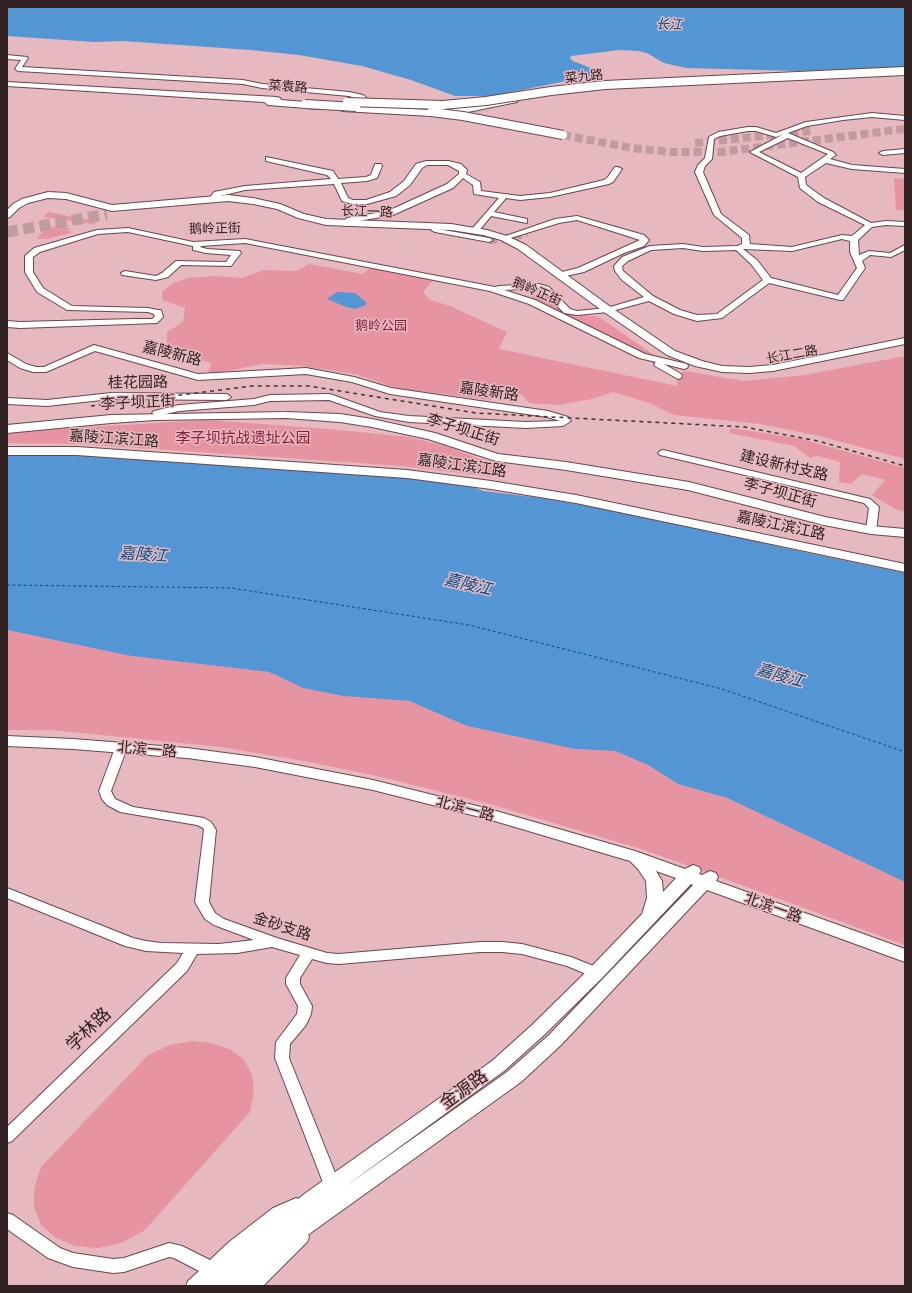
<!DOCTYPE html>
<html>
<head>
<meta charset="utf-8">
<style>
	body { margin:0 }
	#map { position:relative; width:912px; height:1293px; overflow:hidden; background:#e5b9bf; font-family:"PT Sans Narrow",sans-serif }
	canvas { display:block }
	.frame { position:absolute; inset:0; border:8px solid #312123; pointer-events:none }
</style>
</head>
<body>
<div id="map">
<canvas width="912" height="1293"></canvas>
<div class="frame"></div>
</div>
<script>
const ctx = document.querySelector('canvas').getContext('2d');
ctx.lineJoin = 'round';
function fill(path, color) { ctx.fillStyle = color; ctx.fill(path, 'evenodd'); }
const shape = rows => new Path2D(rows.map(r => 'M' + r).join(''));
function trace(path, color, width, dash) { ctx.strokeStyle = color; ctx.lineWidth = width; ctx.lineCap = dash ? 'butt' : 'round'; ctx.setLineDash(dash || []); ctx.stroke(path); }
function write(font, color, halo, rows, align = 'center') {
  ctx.font = font + ' "PT Sans Narrow","Noto Sans SC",sans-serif'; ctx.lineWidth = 3; ctx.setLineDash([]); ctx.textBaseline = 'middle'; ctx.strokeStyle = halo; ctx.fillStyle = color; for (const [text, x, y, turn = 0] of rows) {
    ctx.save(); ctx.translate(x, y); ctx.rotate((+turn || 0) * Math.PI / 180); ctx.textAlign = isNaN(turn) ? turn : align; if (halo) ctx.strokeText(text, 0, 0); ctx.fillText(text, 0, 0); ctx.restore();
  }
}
fill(shape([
	[894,178,905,179,905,210,896,210],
	[48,212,77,218,99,221,93,224,43,217],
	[55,226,70,228,68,231,74,232,47,239,37,239,46,227,52,228],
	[309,264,363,274,372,266,434,279,423,292,430,300,454,307,454,308,507,332,499,349,677,386,678,376,684,371,744,381,804,375,905,356,905,459,819,436,760,424,674,415,649,403,613,392,592,399,559,405,529,403,522,395,499,393,491,400,396,388,355,374,302,366,262,364,218,373,208,372,211,363,167,349,167,332,183,322,185,308,162,300,162,292,173,283,188,278,215,276,242,278,264,270,296,271],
	[547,293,576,314,599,317,657,357,653,358,534,301,532,295],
	[209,420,328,429,409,437,449,447,497,466,493,477,402,466,81,444,7,443,7,432],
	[731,428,802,439,905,468,905,512,895,509,872,495,885,480,862,474,851,484,839,482,840,462,818,456,810,458,794,446,729,433],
	[7,630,131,656,269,672,303,688,343,696,409,701,467,726,575,749,615,751,648,765,678,784,727,798,905,882,905,945,695,868,638,848,493,805,377,776,304,761,221,747,51,730,7,730],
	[191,1041,211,1043,230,1049,244,1060,252,1075,254,1092,250,1112,144,1231,121,1243,98,1248,75,1246,56,1238,41,1225,34,1207,34,1188,41,1167,148,1055,170,1045]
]), '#e794a2');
fill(shape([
	[7,7,905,7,905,67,800,71,686,68,664,63,647,53,638,51,619,50,571,56,570,58,573,61,598,71,598,73,591,76,492,96,455,96,411,80,362,66,299,55,251,50,123,41,94,42,7,36],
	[337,292,355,293,366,302,366,305,355,309,346,307,327,299],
	[7,451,442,474,483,491,541,498,648,516,785,548,905,573,905,882,727,798,678,784,648,765,615,751,575,749,467,726,409,701,343,696,303,688,269,672,131,656,7,630]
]), '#5495d4');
trace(shape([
	[7,585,231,588,469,625,722,689,905,752]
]), '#004f88', 1, [3, 2.5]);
trace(shape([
	[489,240,505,239,527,233]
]), '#c19ba0', 8, [8, 4.5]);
trace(shape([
	[563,135,632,148,672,152,720,152,905,129],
	[695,143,811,131]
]), '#c19ba0', 8, [8, 4]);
trace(shape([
	[7,232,107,214]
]), '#c19ba0', 11, [11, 5.5]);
const minor = shape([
	[7,55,27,57,28,58,22,67,243,80,262,84,349,92,363,95,368,99,364,109,361,111,358,109,361,100,349,96,262,88,243,84,18,71,15,69,21,60,7,59,7,55],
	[872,113,905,116,905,120,872,117,843,120,807,126,788,133,833,152,836,155,830,159,852,165,905,169,905,173,852,169,826,163,805,177,806,185,824,198,871,223,886,221,905,222,905,226,886,225,872,227,858,240,859,255,869,251,890,253,905,245,905,250,891,257,870,255,862,261,865,268,843,300,840,300,769,283,722,318,697,321,674,314,649,301,608,312,577,315,564,313,543,291,538,288,504,290,535,300,645,354,687,364,688,366,687,368,684,369,664,364,681,374,682,376,681,378,678,379,655,366,654,364,656,362,639,358,529,304,490,291,245,243,201,246,200,247,207,249,240,251,241,253,231,266,181,265,168,277,156,280,122,275,121,273,125,271,156,276,162,273,176,261,226,262,231,255,206,253,193,250,193,246,128,232,98,234,40,252,33,257,33,272,43,288,72,306,148,308,158,310,161,310,163,317,157,323,20,328,7,327,7,321,20,322,134,319,152,319,155,316,154,314,148,312,67,310,37,292,25,272,25,256,34,248,97,230,128,228,193,242,245,239,495,287,499,286,539,284,549,287,570,309,577,311,607,308,644,297,622,280,615,271,614,266,622,257,650,246,683,244,703,247,737,246,742,244,742,238,714,215,695,172,698,165,705,158,709,137,718,132,748,127,756,127,776,133,806,122,872,113],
	[748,131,756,131,776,137,782,135,750,152,798,177,800,188,818,202,865,225,852,236,842,235,792,247,750,244,749,235,721,214,703,172,705,166,712,159,714,139,720,136,748,131],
	[788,138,828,154,801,173,759,152,788,138],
	[842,239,850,241,850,252,857,268,838,295,771,278,757,260,743,249,792,251,842,239],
	[683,248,703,251,736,250,751,264,763,280,717,314,697,315,680,310,653,296,623,271,622,266,628,261,651,250,683,248],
	[905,149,905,153,883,155,879,153,883,151,905,149],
	[266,157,333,171,338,179,366,177,371,175,375,164,381,164,382,166,377,178,367,181,341,183,348,198,353,200,366,200,390,192,404,181,416,164,426,161,448,161,461,164,467,170,466,174,480,182,481,191,520,196,550,193,604,180,607,178,615,167,618,167,622,169,613,182,609,184,550,197,520,200,506,198,494,212,527,219,527,223,491,216,478,232,475,232,471,230,499,198,474,194,473,185,463,178,453,188,393,215,352,222,345,226,341,224,347,218,388,211,447,184,459,174,459,171,448,165,427,165,422,168,410,185,396,196,367,204,352,204,342,201,334,184,245,190,220,196,216,201,210,201,209,199,214,192,245,186,331,179,327,175,266,161,266,157],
	[577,216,644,235,649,240,644,246,624,253,584,272,561,277,558,277,558,273,578,268,640,240,577,220,559,223,504,240,500,238,555,219,577,216],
	[432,228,489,238,493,240,489,242,435,232,431,230,432,228],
	[94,345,198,374,306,368,354,377,391,388,548,411,568,417,571,421,563,426,526,428,409,422,375,416,329,400,270,401,254,405,179,411,157,416,152,413,154,411,179,405,254,399,270,395,330,394,380,412,409,416,526,422,560,421,547,417,390,394,352,382,306,374,198,380,95,351,46,372,33,372,20,368,7,360,7,353,26,364,36,367,44,367,94,345],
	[111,393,227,394,231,397,227,400,111,399,47,406,7,404,7,398,47,400,111,393],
	[663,450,870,499,879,507,876,530,871,533,866,530,869,508,864,503,660,455,658,453,660,451,663,450],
	[121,744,125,745,127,748,111,791,115,799,133,807,204,818,211,822,216,830,209,902,215,913,224,919,277,938,327,953,339,954,480,942,502,942,522,944,571,957,601,969,603,973,601,977,596,978,567,966,522,954,502,952,480,952,339,964,327,963,312,959,300,978,300,984,312,1006,311,1014,306,1025,290,1044,289,1058,340,1185,337,1190,332,1192,327,1190,324,1185,275,1058,276,1042,297,1014,298,1006,286,984,286,978,300,955,272,947,237,953,197,954,187,971,12,1141,7,1143,7,1127,177,963,183,953,146,951,125,946,7,898,7,888,133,938,146,941,161,943,219,944,254,940,214,925,205,919,195,902,204,830,203,828,197,825,120,812,107,805,102,799,99,791,115,748,117,745,121,744],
	[296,1198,301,1200,304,1205,301,1210,283,1218,241,1252,205,1286,186,1286,188,1281,199,1271,174,1258,169,1257,124,1272,113,1273,73,1267,48,1258,7,1229,7,1213,13,1215,60,1248,73,1253,113,1259,124,1258,169,1243,182,1246,210,1260,229,1242,273,1208,296,1198],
	[301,1230,307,1232,309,1237,307,1242,263,1286,244,1286,246,1281,295,1232,301,1230]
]);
const major = shape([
	[7,82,277,97,280,98,281,100,319,103,323,106,319,109,268,105,264,102,7,86,7,82],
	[514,97,517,98,518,100,517,102,463,113,431,116,342,111,338,108,342,105,431,110,463,107,514,97],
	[48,192,66,193,112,205,228,195,253,198,280,204,304,214,326,219,451,224,487,230,507,236,526,245,612,308,675,351,702,361,722,366,749,367,773,365,905,338,905,344,773,371,749,373,722,372,695,366,667,355,604,312,518,249,501,240,483,235,451,230,326,225,298,218,277,209,253,204,228,201,112,211,66,199,48,198,28,203,19,208,10,217,7,218,7,210,13,204,22,199,48,192],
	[286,412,340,414,372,419,435,433,498,454,566,462,689,482,825,517,871,526,905,529,905,537,871,534,824,525,688,490,566,470,496,461,428,439,372,427,340,422,286,418,155,420,111,423,7,433,7,425,111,415,286,412],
	[7,447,77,447,407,470,491,481,576,495,905,564,905,572,576,503,491,489,407,478,77,455,7,455,7,447],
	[7,736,73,739,187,748,255,757,373,780,489,809,635,851,685,869,693,865,699,867,701,871,699,874,702,875,710,871,716,873,718,877,716,881,905,949,905,962,707,890,561,1045,521,1082,284,1252,247,1286,204,1286,207,1279,219,1267,259,1230,307,1192,492,1061,532,1025,590,968,642,914,647,898,646,881,638,869,630,861,623,859,488,819,373,790,255,767,187,758,73,749,7,746,7,736],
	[656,871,676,878,663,892,662,881,656,871],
	[691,884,693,885,549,1035,507,1072,343,1188,504,1071,544,1035,602,978,691,884]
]);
trace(minor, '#6b464c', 2);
trace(major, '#6b464c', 2);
fill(minor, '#fff');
fill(major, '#fff');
trace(shape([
	[91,406,252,386,309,386,476,413,745,427,818,441,905,466]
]), '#443134', 1.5, [4, 4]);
const majorBridge = shape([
	[347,102,443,105,486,101,551,91,605,85,905,71],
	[305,104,356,107],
	[431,112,463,116,563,135]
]);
trace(majorBridge, '#6b464c', 10, []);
trace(majorBridge, '#fff', 8);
write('italic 13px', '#004f88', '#e5b9bf', [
	["长江",669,25,1]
]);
write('13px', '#312123', '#e5b9bf', [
	["菜九路",584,77,-6],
	["菜袁路",288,87,4],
	["长江一路",367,212,2],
	["鹅岭正街",215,229,-1],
	["鹅岭正街",537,292,23],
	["长江二路",792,355,-10]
]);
write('13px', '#8b1d3d', '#e5b9bf', [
	["鹅岭公园",381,326]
]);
write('15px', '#312123', '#e5b9bf', [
	["嘉陵新路",172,354,14],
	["桂花园路",138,383,-1],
	["嘉陵新路",489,392,8],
	["李子坝正街",138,403,-3],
	["李子坝正街",463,430,17],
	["嘉陵江滨江路",114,439,4],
	["嘉陵江滨江路",462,466,8],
	["建设新村支路",784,466,13],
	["李子坝正街",780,493,15],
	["嘉陵江滨江路",781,526,12],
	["北滨一路",147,750,5],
	["北滨一路",465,809,15],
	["北滨一路",773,908,20],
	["金砂支路",282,927,18]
]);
write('15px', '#8b1d3d', '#e5b9bf', [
	["李子坝抗战遗址公园",243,439]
]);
write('italic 16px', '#004f88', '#e5b9bf', [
	["嘉陵江",143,555,4],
	["嘉陵江",468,585,13],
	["嘉陵江",780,676,16]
]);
write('18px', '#312123', '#e5b9bf', [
	["学林路",89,1030,-44],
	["金源路",464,1090,-36]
]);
</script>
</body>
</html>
